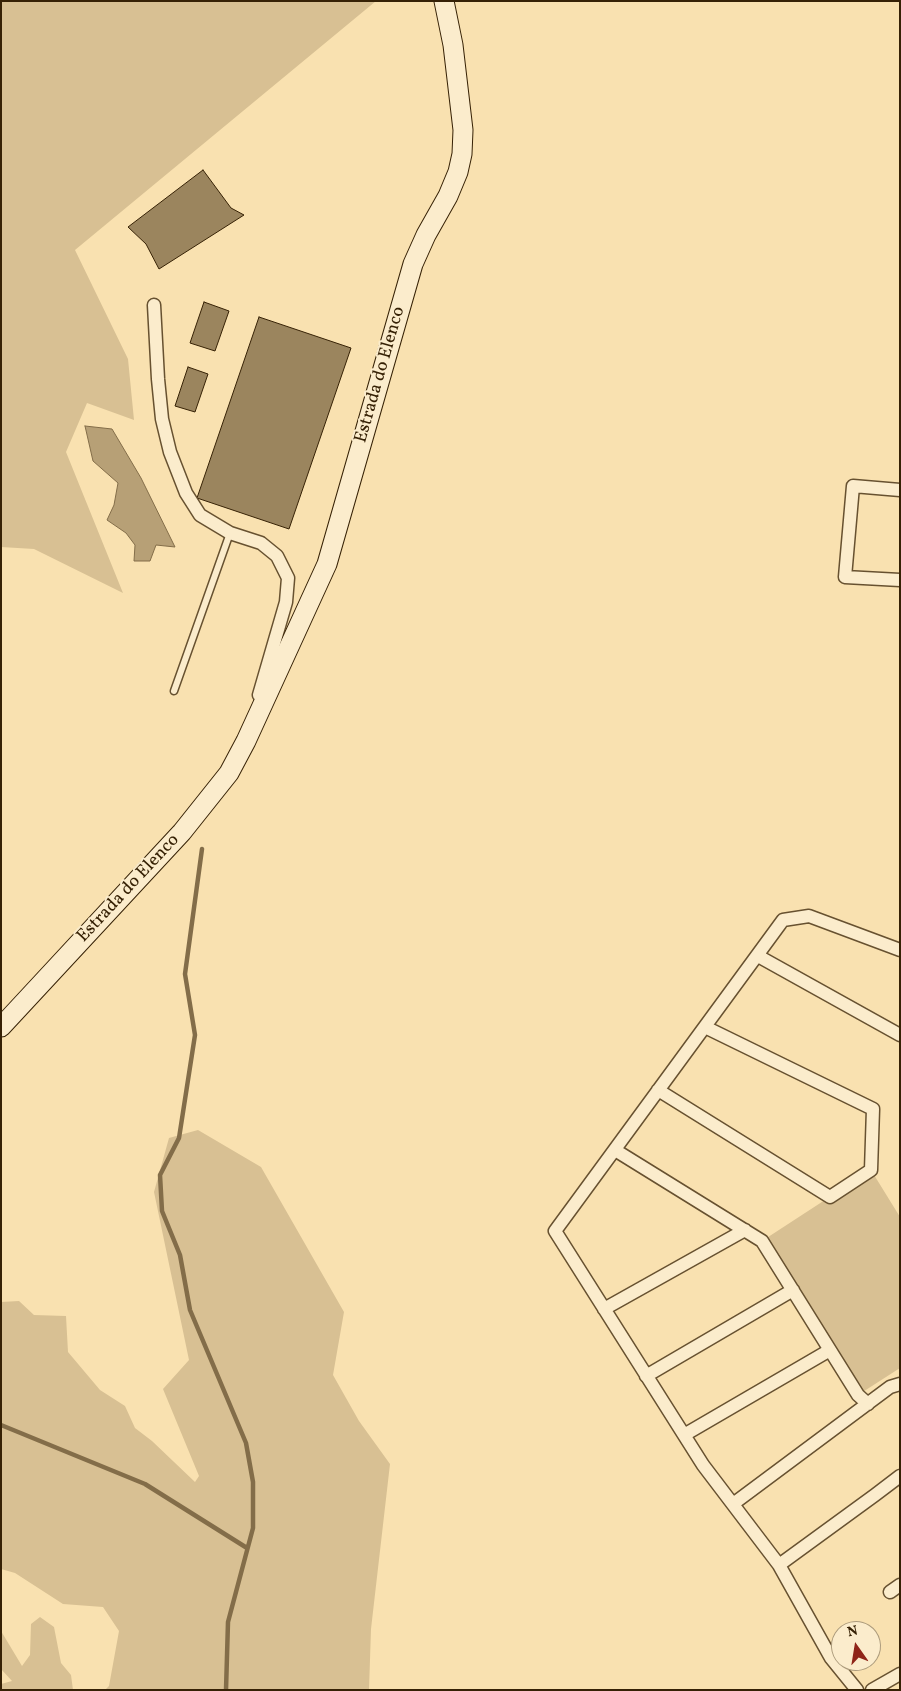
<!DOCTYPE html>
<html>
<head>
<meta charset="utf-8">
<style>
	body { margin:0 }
	#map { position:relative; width:901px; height:1691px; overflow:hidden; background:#f9e1b0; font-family:Vollkorn,serif }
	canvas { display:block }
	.frame { position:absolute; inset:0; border:2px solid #362105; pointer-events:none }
	.north { position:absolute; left:831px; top:1621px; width:50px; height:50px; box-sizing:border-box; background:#fbeccc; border:1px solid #ac9b7c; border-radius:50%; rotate:347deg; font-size:14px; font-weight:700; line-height:20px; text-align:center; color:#362105 }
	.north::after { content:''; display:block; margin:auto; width:18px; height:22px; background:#8f2418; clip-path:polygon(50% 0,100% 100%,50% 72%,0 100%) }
</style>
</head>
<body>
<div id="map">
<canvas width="901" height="1691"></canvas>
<div class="frame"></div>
<div class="north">N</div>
</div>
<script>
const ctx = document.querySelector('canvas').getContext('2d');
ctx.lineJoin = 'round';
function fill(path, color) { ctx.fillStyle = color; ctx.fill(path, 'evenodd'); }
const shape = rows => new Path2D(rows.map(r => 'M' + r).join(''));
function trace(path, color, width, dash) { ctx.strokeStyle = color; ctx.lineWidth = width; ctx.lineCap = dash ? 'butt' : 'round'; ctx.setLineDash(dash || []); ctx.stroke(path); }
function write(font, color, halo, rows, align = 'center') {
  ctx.font = font + ' Vollkorn,serif'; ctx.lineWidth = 4; ctx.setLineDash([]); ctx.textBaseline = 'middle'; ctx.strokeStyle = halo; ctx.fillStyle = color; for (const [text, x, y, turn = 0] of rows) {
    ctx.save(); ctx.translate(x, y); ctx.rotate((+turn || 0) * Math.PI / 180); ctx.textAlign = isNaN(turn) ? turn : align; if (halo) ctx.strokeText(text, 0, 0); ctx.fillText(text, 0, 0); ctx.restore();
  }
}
fill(shape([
	[1,1,376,1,75,250,128,359,134,420,87,403,66,452,123,593,34,549,1,547],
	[198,1130,261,1167,344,1312,333,1375,359,1421,390,1464,371,1629,369,1690,105,1690,109,1686,119,1631,103,1607,63,1604,15,1573,1,1569,1,1302,19,1301,34,1315,66,1316,68,1352,100,1390,125,1406,135,1428,152,1441,195,1482,199,1476,163,1389,189,1360,154,1192,169,1138],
	[871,1170,900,1217,900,1368,858,1395,762,1241],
	[40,1617,54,1627,61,1663,71,1675,73,1690,1,1690,1,1684,12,1681,1,1669,1,1631,22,1666,30,1655,31,1624]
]), '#d8c093');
const water = shape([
	[85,426,112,429,141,478,175,547,156,545,150,561,134,561,135,545,126,533,107,520,114,505,118,483,93,461,85,426]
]);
fill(water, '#b7a076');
trace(water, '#836d49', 1);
trace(shape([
	[202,849,185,974,195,1035,179,1138,160,1175,162,1211,180,1255,190,1310,246,1443,253,1482,253,1528,228,1622,226,1690],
	[1,1425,145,1484,247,1548]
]), '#836d49', 4.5);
const building = shape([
	[203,170,231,208,244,215,159,269,146,244,128,227,203,170],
	[204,302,229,311,215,351,190,343,204,302],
	[259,317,351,348,289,529,197,498,259,317],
	[188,367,208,374,195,412,175,406,188,367]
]);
fill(building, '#9b855e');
trace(building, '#362105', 1);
const lane = shape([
	[174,691,230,533]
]);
const street = shape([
	[154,305,158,379,162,419,170,452,186,493,200,515,230,533,261,543,277,556,288,578,286,602,259,695],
	[900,490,853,486,845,577,900,580],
	[758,956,900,1035],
	[658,1090,830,1197,871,1170,873,1109,705,1027],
	[615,1150,762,1241,858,1395,868,1404],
	[604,1309,745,1230],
	[646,1376,793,1290],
	[684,1435,830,1350],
	[733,1504,890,1387,900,1384],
	[779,1565,875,1495,900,1476],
	[890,1592,900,1585],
	[857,1690,831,1658,779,1565,703,1465,555,1231,783,920,809,916,900,950],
	[872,1690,900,1674]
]);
const secondary = shape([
	[1,1027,182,832,229,773,246,741,327,564,413,264,426,235,448,196,458,172,462,154,463,130,453,45,444,1]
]);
trace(lane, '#675130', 9);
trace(street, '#675130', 15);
trace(secondary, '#362105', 21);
trace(lane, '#fbeccc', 6);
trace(street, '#fbeccc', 12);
trace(secondary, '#fbeccc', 19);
write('18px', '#362105', '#fbeccc', [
	["Estrada do Elenco",381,375,-74],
	["Estrada do Elenco",129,889,-47]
]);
</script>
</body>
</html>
